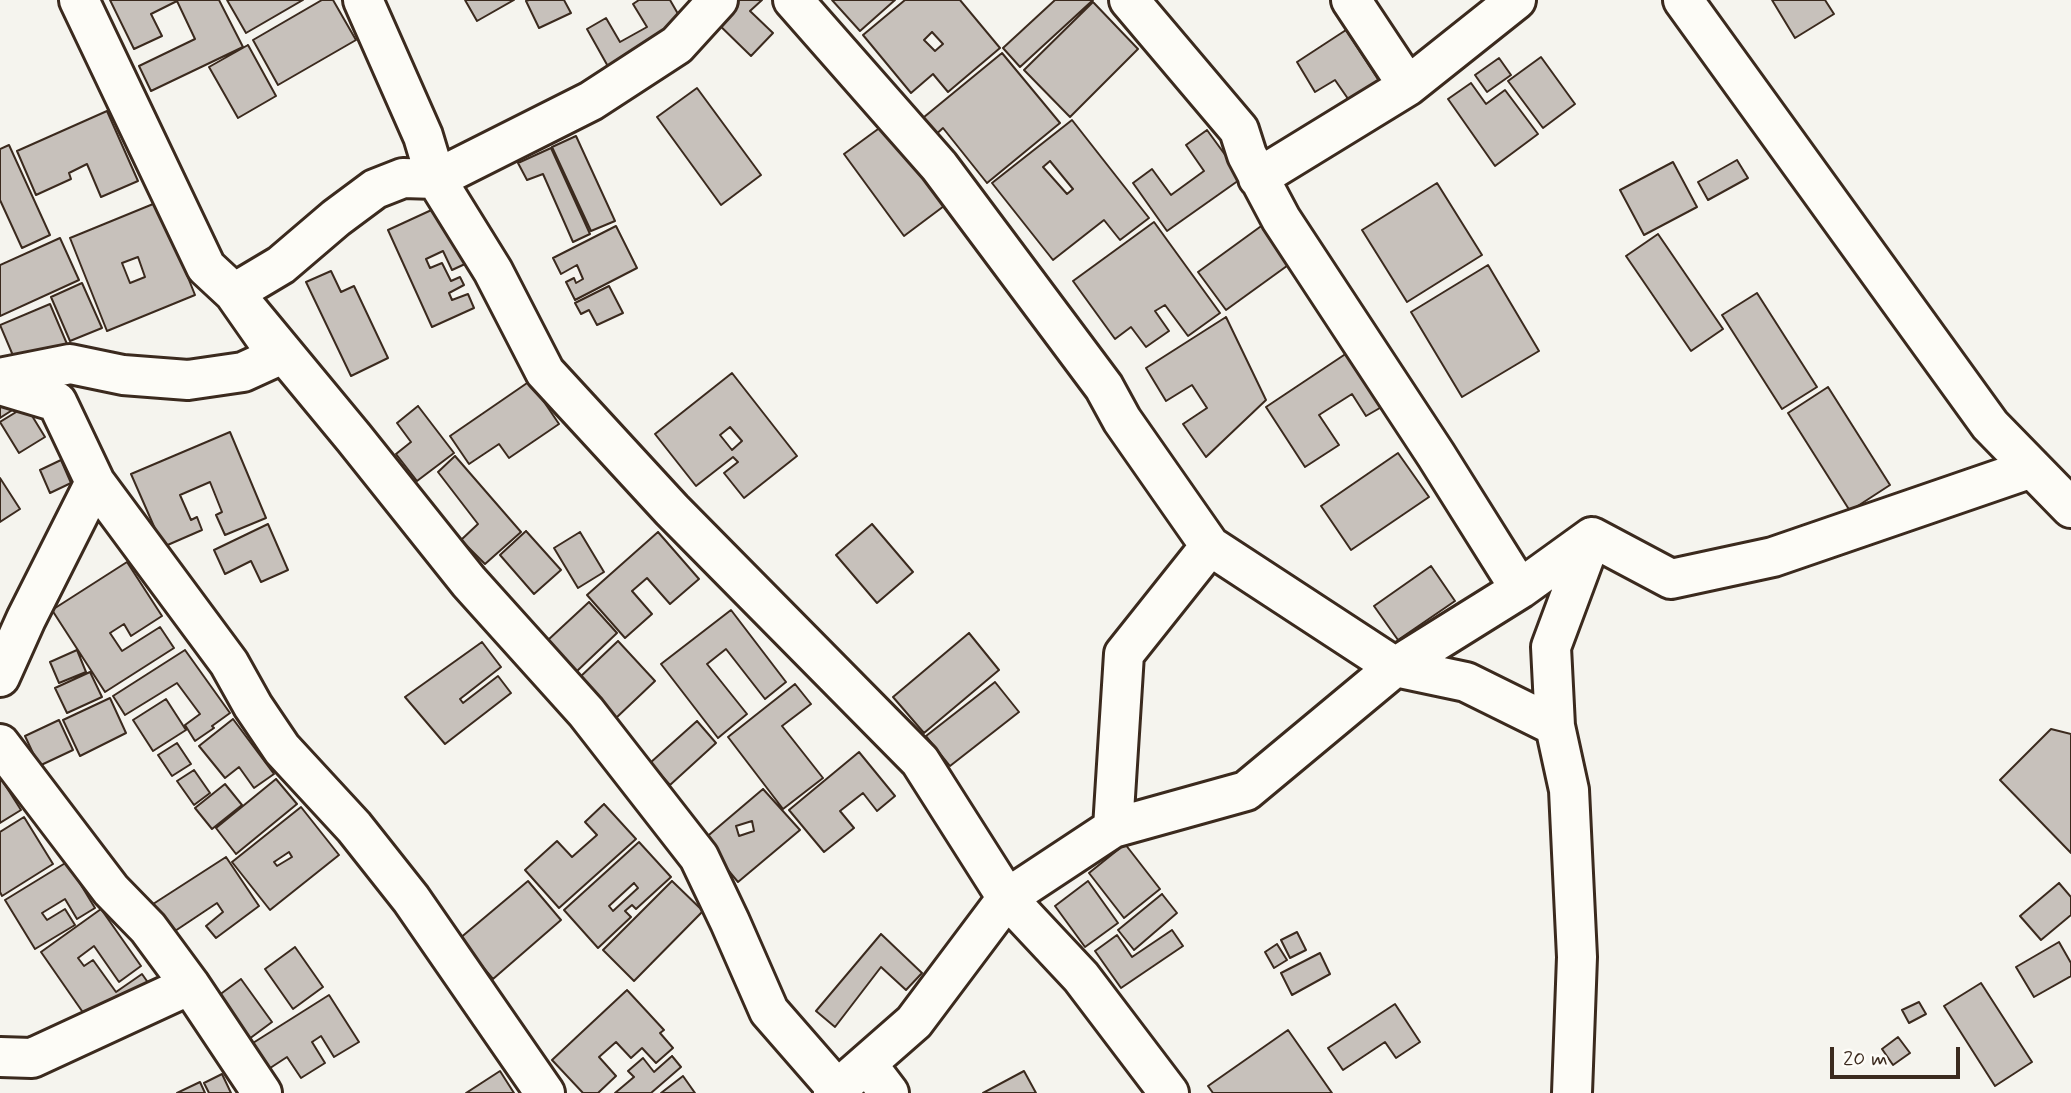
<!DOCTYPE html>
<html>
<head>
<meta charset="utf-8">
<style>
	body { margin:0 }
	#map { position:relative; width:2071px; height:1093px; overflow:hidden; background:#f5f4ee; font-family:Mynerve,sans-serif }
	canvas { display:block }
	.scale { position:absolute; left:1830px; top:1047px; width:130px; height:32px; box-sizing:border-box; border:4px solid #3b2a1e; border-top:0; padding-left:9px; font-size:21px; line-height:24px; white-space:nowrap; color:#3b2a1e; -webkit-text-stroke:5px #fdfcf7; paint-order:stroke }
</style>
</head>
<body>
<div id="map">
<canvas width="2071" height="1093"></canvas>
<div class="scale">20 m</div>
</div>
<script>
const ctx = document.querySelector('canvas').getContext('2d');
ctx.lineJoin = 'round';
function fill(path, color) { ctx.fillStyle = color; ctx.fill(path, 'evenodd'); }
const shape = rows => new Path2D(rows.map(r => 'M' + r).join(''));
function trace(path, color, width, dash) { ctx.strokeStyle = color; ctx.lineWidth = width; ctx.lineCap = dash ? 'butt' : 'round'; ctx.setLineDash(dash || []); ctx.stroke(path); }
const building = shape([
	[110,0,219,0,243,47,151,91,139,66,195,39,177,1,151,14,162,36,134,49,110,0],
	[227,0,303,0,246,33,227,0],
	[322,0,333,0,356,40,278,85,253,40,322,0],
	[465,0,514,0,477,21,465,0],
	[529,0,564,0,571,13,539,28,526,1,529,0],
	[639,0,670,0,685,26,610,70,587,29,606,18,620,42,647,27,633,4,639,0],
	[729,0,762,0,750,11,773,33,751,56,711,17,729,0],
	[832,0,895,0,860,31,832,0],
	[905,0,960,0,1000,48,948,92,933,74,911,93,863,35,905,0],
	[932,32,943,44,935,51,924,40,932,32],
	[1055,0,1093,0,1020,67,1003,48,1055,0],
	[1772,0,1825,0,1834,14,1795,38,1772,0],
	[1093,2,1138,49,1070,117,1024,70,1093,2],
	[1346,30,1383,87,1353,106,1335,80,1315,92,1297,62,1346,30],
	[248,45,276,96,238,118,209,67,248,45],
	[1002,53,1060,123,987,183,943,128,932,138,918,122,1002,53],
	[1541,57,1575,104,1543,128,1508,81,1541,57],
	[1499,58,1511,75,1487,92,1475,75,1499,58],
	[1471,83,1486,104,1505,90,1538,134,1495,166,1448,99,1471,83],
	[697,88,761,175,721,205,657,117,697,88],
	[107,111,138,181,101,197,87,164,69,173,71,179,36,195,17,151,107,111],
	[1072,120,1149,218,1120,240,1104,220,1053,260,992,183,1072,120],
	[1050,161,1073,189,1067,194,1043,167,1050,161],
	[889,121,948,203,904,236,844,154,889,121],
	[1207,130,1242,178,1167,231,1133,183,1152,169,1171,195,1204,171,1186,145,1207,130],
	[576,136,615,221,591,231,552,147,576,136],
	[9,145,50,235,22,248,0,200,0,149,9,145],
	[551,148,590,234,573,242,543,174,527,180,518,163,551,148],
	[1737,160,1748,178,1708,200,1698,182,1737,160],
	[1673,162,1697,207,1644,235,1620,190,1673,162],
	[1437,183,1482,255,1407,302,1362,230,1437,183],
	[158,202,195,295,107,331,70,238,158,202],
	[138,257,145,277,130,283,122,263,138,257],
	[438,207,465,264,452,270,443,251,426,259,430,268,442,263,451,281,460,277,464,285,449,293,452,300,468,294,474,308,432,327,388,230,438,207],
	[1154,222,1220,313,1188,336,1165,305,1155,311,1169,331,1146,347,1131,327,1115,339,1073,281,1154,222],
	[1264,224,1291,263,1226,310,1198,272,1264,224],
	[616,226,637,268,575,300,566,282,574,278,576,283,583,279,577,265,561,274,553,258,616,226],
	[1658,234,1723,329,1691,351,1626,256,1658,234],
	[60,238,79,280,0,316,0,265,60,238],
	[1488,265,1539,351,1462,397,1411,312,1488,265],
	[331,271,341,292,354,286,388,358,351,376,306,282,331,271],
	[82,283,102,328,70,341,51,297,82,283],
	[609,286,623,313,597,325,589,310,581,314,575,303,609,286],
	[1757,293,1817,387,1782,409,1722,315,1757,293],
	[50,304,67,344,17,365,0,325,50,304],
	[1226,317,1266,400,1206,457,1183,424,1207,408,1192,385,1166,401,1146,368,1226,317],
	[1350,351,1385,405,1366,416,1352,394,1319,415,1339,445,1305,467,1266,407,1350,351],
	[732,373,797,456,744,498,724,473,738,462,733,457,696,486,655,434,732,373],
	[730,427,742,441,732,450,720,435,730,427],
	[530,381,559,424,509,458,499,444,469,464,450,436,530,381],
	[0,387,14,409,0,418,0,387],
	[1828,387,1890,485,1850,511,1788,413,1828,387],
	[26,406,45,437,19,453,0,422,26,406],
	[418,406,454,453,417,481,396,454,411,442,397,423,418,406],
	[230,432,266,518,225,535,216,515,222,512,210,482,180,495,191,520,197,517,202,530,163,547,131,474,230,432],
	[1398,453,1429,497,1351,550,1321,506,1398,453],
	[455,456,521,532,485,564,461,540,478,524,438,472,455,456],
	[61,460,71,483,50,493,40,470,61,460],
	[0,478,20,509,0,522,0,478],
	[268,524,288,570,261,582,251,561,225,574,214,550,268,524],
	[872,524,913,572,877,603,836,555,872,524],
	[526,531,561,570,534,594,500,555,526,531],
	[580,532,604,572,578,588,554,548,580,532],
	[658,532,699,579,670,604,647,578,632,591,652,614,625,638,587,595,658,532],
	[127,562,162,616,131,636,124,624,110,633,122,651,160,627,174,648,105,692,52,610,127,562],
	[1431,566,1455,601,1398,640,1374,606,1431,566],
	[589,602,617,633,576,672,548,640,589,602],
	[731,610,786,682,765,699,726,649,707,664,747,714,718,738,661,664,731,610],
	[969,633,999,670,924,733,893,697,969,633],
	[618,641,655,681,616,718,579,678,618,641],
	[482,642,501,667,460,699,463,703,498,676,511,693,445,744,405,697,482,642],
	[77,650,86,672,59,683,50,662,77,650],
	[185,650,230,713,212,726,214,728,195,741,185,725,200,714,177,683,125,715,113,696,185,650],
	[90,672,102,697,67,713,55,688,90,672],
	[995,682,1019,712,950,766,926,736,995,682],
	[795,684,811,704,782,726,823,778,783,809,728,737,795,684],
	[110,698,126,733,80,756,63,720,110,698],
	[166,699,186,730,153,751,133,720,166,699],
	[233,719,274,774,254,788,239,767,225,778,199,746,233,719],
	[59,720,73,750,39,766,25,736,59,720],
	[697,721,716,743,670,785,650,763,697,721],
	[2051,729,2071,734,2071,853,2000,780,2051,729],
	[177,743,191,764,172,776,158,755,177,743],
	[859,752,895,796,877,811,863,793,840,811,854,828,824,852,789,810,859,752],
	[194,770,210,793,194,805,177,781,194,770],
	[0,777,21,810,0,823,0,777],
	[276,779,297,804,236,854,216,828,276,779],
	[225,784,242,805,212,829,195,808,225,784],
	[763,789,800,830,738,882,703,840,763,789],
	[752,821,754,831,739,836,736,826,752,821],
	[604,804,636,839,559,908,525,870,557,841,572,857,597,835,585,822,604,804],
	[301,807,339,855,270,910,232,862,301,807],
	[289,852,292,857,277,866,274,862,289,852],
	[24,817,53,864,2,896,0,892,0,832,24,817],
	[639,842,671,877,636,909,632,905,625,911,631,917,598,948,564,910,639,842],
	[634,883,638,888,613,911,609,906,634,883],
	[1125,844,1160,889,1124,918,1089,873,1125,844],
	[226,857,259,906,216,938,206,926,223,912,217,903,169,935,150,906,226,857],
	[67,862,95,908,77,919,65,899,42,913,47,920,65,909,75,925,35,949,5,900,67,862],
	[528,881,561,920,493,979,459,939,528,881],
	[672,881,703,911,634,981,603,950,672,881],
	[1088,881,1118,923,1085,947,1055,906,1088,881],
	[2059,883,2071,897,2071,915,2041,940,2020,916,2059,883],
	[1162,894,1177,913,1134,950,1118,930,1162,894],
	[101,909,141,966,119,982,94,946,78,958,84,966,93,960,116,992,142,974,149,984,91,1024,41,952,101,909],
	[1172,930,1183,946,1121,988,1095,951,1117,935,1132,957,1172,930],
	[1297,932,1306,950,1290,958,1281,940,1297,932],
	[881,934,922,973,906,990,881,967,835,1027,816,1011,881,934],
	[2059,942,2071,963,2071,976,2034,997,2016,967,2059,942],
	[1277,944,1287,960,1274,968,1265,952,1277,944],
	[295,947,323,987,293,1009,265,969,295,947],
	[1320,953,1330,974,1292,995,1281,973,1320,953],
	[241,979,272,1022,241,1045,211,1001,241,979],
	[1981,983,2032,1062,1995,1086,1944,1006,1981,983],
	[627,990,664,1030,660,1033,673,1048,656,1063,642,1048,631,1058,616,1042,599,1057,616,1076,598,1093,583,1093,552,1060,627,990],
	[329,995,359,1042,334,1057,321,1036,312,1042,325,1063,301,1078,287,1057,261,1074,245,1048,329,995],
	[1919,1002,1926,1014,1909,1023,1902,1010,1919,1002],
	[1395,1004,1420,1042,1396,1058,1385,1042,1343,1070,1328,1048,1395,1004],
	[1288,1030,1332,1093,1213,1093,1208,1086,1288,1030],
	[1898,1037,1910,1053,1893,1065,1882,1049,1898,1037],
	[672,1056,681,1067,651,1093,615,1093,634,1077,628,1071,643,1058,654,1072,672,1056],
	[500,1071,514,1093,466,1093,500,1071],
	[1024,1071,1036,1093,983,1093,1024,1071],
	[222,1074,231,1093,209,1093,204,1083,222,1074],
	[683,1076,695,1093,661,1093,683,1076],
	[200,1082,205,1093,177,1093,200,1082]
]);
fill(building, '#c7c1bb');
trace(building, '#3b2a1e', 2);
const minor = shape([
	[79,0,206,267,234,293,354,438,469,582,586,712,699,857,730,922,769,1011,837,1089],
	[363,0,423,136,436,179,493,271,545,372,672,510,920,761,1007,898,1081,977,1169,1093],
	[793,0,939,166,1104,387,1122,420,1210,546,1395,667,1520,589,1592,537,1671,579,1773,557,2032,468],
	[1129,0,1239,130,1247,155,1281,219,1436,455,1520,589],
	[1351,0,1408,86],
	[1683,0,1990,425,2071,508],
	[1258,178,1408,86,1516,0],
	[0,378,70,364,123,375,188,380,243,372,278,356,234,293,281,265,336,218,375,189,403,178,436,179,591,101,677,45,718,0],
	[0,385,57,402,95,482,229,663,253,706,282,749,354,827,411,899,545,1093],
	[0,677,26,619,95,482],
	[1555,726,1569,790,1577,957,1572,1093],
	[0,744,111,890,148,928,190,985,262,1093],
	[1113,828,1246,791,1395,667,1466,682,1555,726,1551,647,1592,537],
	[0,1057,32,1058,190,985],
	[867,1064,889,1093],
	[833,1093,914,1022,1007,898,1113,828,1124,654,1210,546]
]);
trace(minor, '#3b2a1e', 44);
trace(minor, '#fdfcf7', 38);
</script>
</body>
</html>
